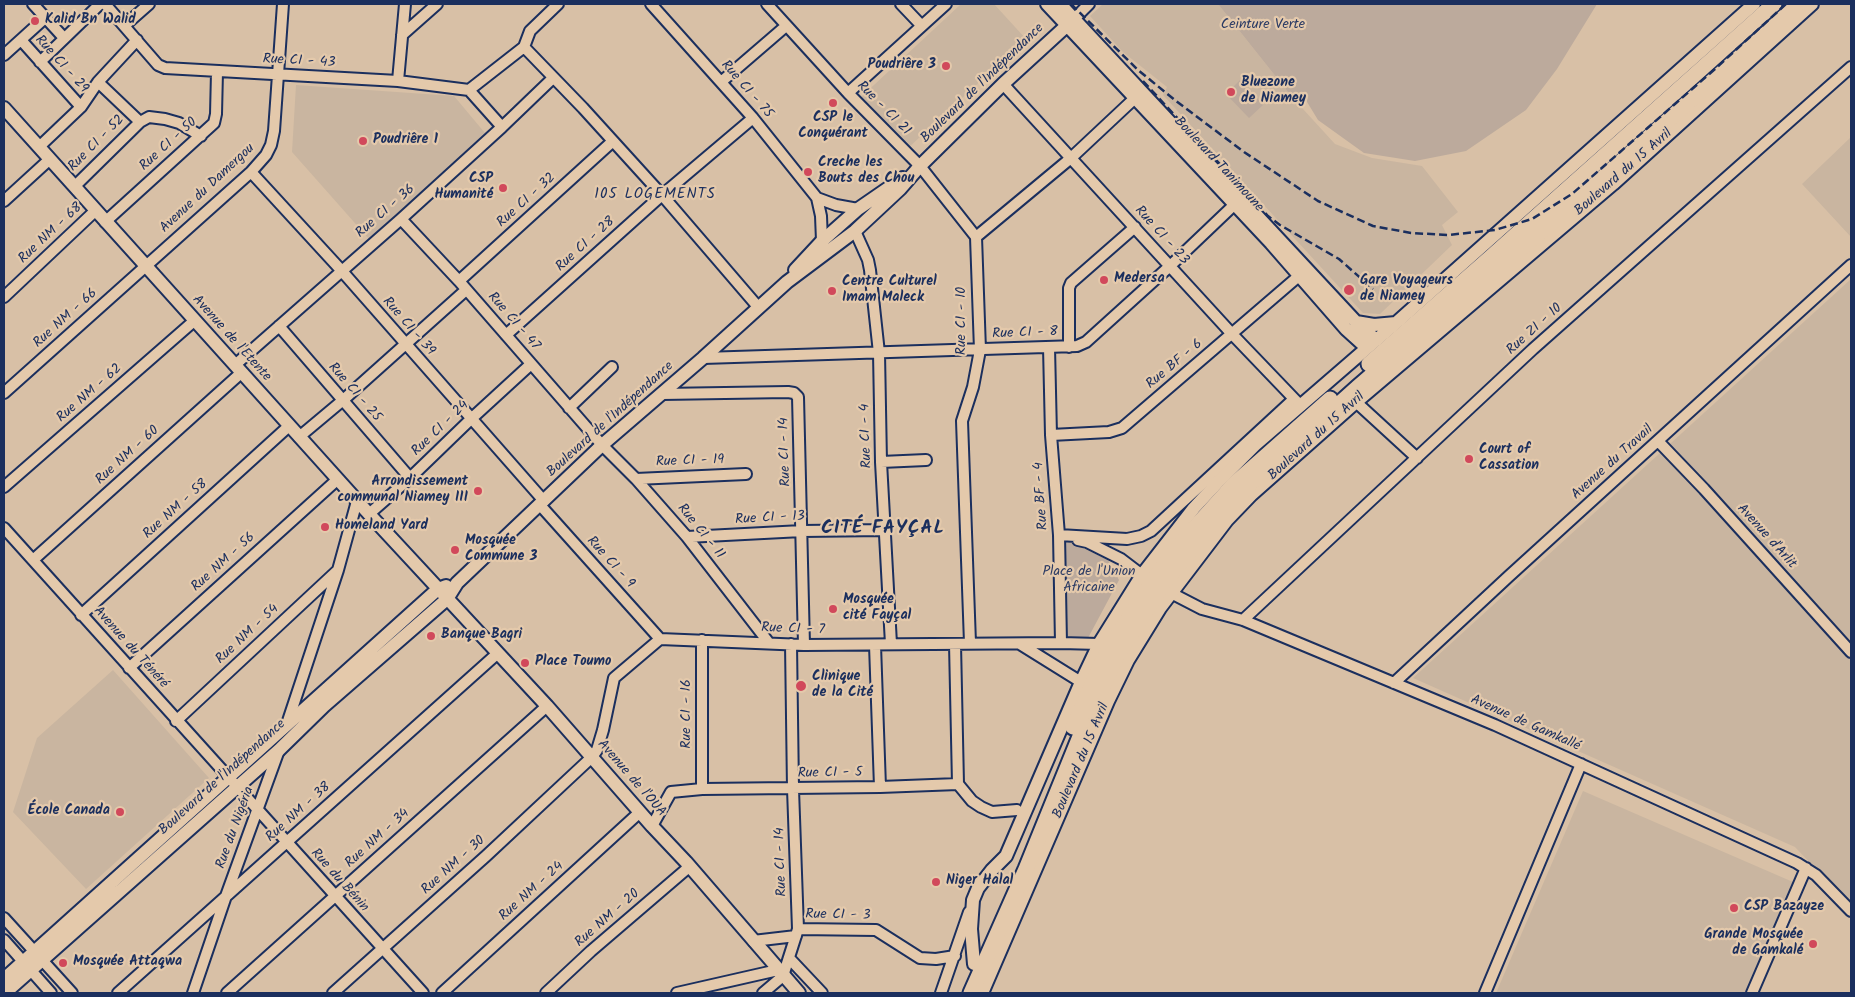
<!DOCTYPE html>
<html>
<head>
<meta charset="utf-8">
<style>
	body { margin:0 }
	#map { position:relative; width:1855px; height:997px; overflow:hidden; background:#d8c0a6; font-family:Kalam,sans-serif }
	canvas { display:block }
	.frame { position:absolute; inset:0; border:5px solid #1b2f5e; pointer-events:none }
</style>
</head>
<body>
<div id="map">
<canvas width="1855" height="997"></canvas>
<div class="frame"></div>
</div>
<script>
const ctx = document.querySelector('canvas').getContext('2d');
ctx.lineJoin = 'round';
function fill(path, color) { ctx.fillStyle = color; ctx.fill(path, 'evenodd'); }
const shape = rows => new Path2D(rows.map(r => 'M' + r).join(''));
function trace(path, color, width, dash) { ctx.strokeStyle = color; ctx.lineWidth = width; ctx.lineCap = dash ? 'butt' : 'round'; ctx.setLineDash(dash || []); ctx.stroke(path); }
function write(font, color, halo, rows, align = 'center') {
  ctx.font = font + ' Kalam,sans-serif'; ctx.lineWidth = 4.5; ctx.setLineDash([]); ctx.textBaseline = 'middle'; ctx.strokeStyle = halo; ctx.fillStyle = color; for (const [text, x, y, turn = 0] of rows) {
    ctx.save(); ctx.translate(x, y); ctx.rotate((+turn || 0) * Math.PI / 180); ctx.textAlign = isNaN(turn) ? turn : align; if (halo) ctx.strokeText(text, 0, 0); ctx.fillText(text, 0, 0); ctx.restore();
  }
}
fill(shape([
	[961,4,994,4,1026,39,907,149,860,98],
	[1103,4,1218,4,1292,97,1335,144,1372,158,1422,166,1458,212,1442,225,1452,245,1380,314,1363,313,1163,95,1167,87,1123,52,1090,16],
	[296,85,454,96,485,133,369,239,292,152],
	[1851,137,1851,237,1802,184],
	[1851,279,1851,906,1795,847,1413,678],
	[113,670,209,778,86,889,13,812,37,738],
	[1583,791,1793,882,1745,993,1496,993]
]), '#c9b5a0');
fill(shape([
	[1218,4,1597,4,1557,69,1526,110,1466,151,1415,161,1364,153,1318,120,1301,92,1292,97],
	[1240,80,1263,105,1249,118,1226,94],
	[1066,540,1108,560,1119,580,1088,638,1064,636,1062,544]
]), '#bcaa9c');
const minor = shape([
	[33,4,64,38],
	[105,4,158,65,165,68,398,81,469,90,502,127],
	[651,4,753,118,817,198,821,216,822,241],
	[767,4,848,93,920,166,976,237],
	[901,4,921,25],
	[1074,19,1089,4],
	[124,26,149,4],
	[402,35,437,4],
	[21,40,81,107],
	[137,40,98,82,140,122,149,117,165,119,179,123,201,136],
	[524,47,583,108,662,195,759,308],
	[4,55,46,17],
	[40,62,100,4],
	[398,81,405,4],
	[721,82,786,26],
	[1003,84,1232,334,1301,406],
	[469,90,524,47,530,31,558,4],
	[848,93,946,4],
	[40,146,81,107,98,82],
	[251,172,341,270,544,501],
	[75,186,140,122],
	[817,198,836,205,858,209],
	[4,201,50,159],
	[401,219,459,281,602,445,636,479,687,537,769,643],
	[105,222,214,123,216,114,217,72],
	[855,231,868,260,870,270,879,353,881,462,891,644],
	[459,281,613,141],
	[4,297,95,211],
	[279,326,410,478],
	[506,335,662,195,753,118],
	[1049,347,1051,435,1059,535,1061,643],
	[1069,347,1069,288,1071,283,1135,227],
	[703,358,1077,346,1086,342,1170,266,1234,205],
	[235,365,401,219,502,127,553,78],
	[4,393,251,172,266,155,271,145,274,131,283,4],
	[662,394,788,392,794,393,798,397,804,645],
	[1356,402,1417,458],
	[569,408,612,367],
	[1051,435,1109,432,1122,428,1300,275],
	[299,437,342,401,466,290],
	[1658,441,1704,489,1851,652],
	[881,462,926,460],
	[636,479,746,474],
	[4,487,194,321],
	[540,505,660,639],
	[369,514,410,478,471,419,531,364],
	[4,528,423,993],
	[1059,535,1127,539,1141,536,1151,531,1294,399],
	[687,537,802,531,884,530],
	[1078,540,1087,542,1121,559,1142,575],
	[33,560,241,373],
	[1171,593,1202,609,1243,620,1495,725,1797,863,1816,875,1851,911],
	[81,615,289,426],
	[1243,620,1533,349,1851,67],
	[970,643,962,421,973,387,980,350,976,237,1071,158,1135,98],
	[791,644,793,789,798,929],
	[955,644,958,784],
	[1020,644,1081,682],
	[875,645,880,787],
	[129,668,338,479],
	[1394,683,1508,577,1851,265],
	[176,721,337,571],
	[287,724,338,570,357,501],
	[702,789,702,640],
	[652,826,671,792,702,789,880,787,958,784,972,801,981,807,992,812,1017,810],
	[4,918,72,993],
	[4,940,51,993],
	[753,941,796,936],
	[789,958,822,993],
	[118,993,498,653],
	[193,993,226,896,279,750],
	[227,993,547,706],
	[333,993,486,856,592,757,597,750,603,730,614,678,660,639,804,645,1061,643,1099,644],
	[442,993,640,812],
	[546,993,591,951,689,867],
	[677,993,778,970],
	[763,993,783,976,798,929,876,930,920,958,936,959,955,956],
	[941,993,969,912],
	[1485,993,1581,764],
	[1752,993,1806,868]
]);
const major = shape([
	[1047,4,1271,243,1346,329,1367,348],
	[1060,4,1356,322,1376,340],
	[4,108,369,514,547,706,652,826,686,862,799,993],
	[795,270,822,241,858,209,903,178],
	[1356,322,1374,325,1396,323],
	[974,964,971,929,973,900,978,888,992,870,1006,856,1081,682,1099,644,1142,575,1194,508,1219,481,1255,445,1396,323,1754,4],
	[4,979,438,589,446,586],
	[5,993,279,750,324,706,447,599,457,583,602,445,703,358,787,282,855,231,900,189,920,166,1003,84,1074,19],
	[982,993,1108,701,1128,660,1160,608,1227,520,1251,495,1356,402,1613,184,1812,4]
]);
const highway = shape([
	[1369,364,1491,257,1774,4],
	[1073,727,1101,664,1111,645,1158,573,1187,536,1234,484,1330,399],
	[971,993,1026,869,1081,734,1117,656,1164,583,1210,527,1250,484,1358,387,1481,281,1540,233,1766,34,1798,4]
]);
trace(minor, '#1b2f5e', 14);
trace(major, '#1b2f5e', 16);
trace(highway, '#1b2f5e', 19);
trace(minor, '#e4c9ab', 10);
trace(major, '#e4c9ab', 12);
trace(highway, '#e4c9ab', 15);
trace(shape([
	[1071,4,1138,70,1176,101,1244,152,1318,201,1373,226,1411,233,1448,235,1495,230,1532,219,1572,194,1715,69,1786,4],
	[1143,81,1268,216,1280,225,1339,259,1373,289]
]), '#1b2f5e', 2.5, [8, 4]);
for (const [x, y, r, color] of [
	[35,21,5,"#d1495b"],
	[946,66,5,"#d1495b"],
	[1231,92,5,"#d1495b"],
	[833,103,5,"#d1495b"],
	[363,141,5,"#d1495b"],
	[808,172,5,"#d1495b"],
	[503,188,5,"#d1495b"],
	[1104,280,5,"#d1495b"],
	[1349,290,6,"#d1495b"],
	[832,291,5,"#d1495b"],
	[1469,459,5,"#d1495b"],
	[478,491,5,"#d1495b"],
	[325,527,5,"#d1495b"],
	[455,550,5,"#d1495b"],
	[833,609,5,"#d1495b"],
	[431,636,5,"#d1495b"],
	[525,663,5,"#d1495b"],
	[801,686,6,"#d1495b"],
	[120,812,5,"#d1495b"],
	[936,882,5,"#d1495b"],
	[1734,908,5,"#d1495b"],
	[1813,944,5,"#d1495b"],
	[63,963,5,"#d1495b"]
]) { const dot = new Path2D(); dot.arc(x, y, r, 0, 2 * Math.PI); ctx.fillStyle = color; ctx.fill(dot); trace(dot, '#e4c9ab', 2); }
write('bold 14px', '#1b2f5e', '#e4c9ab', [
	["Kalid Bn Walid",45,21],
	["Poudriêre 3",936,66,"right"],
	["Bluezone",1241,84],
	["de Niamey",1241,100],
	["CSP le",833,119,"center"],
	["Conquérant",833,135,"center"],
	["Poudriêre 1",373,141],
	["Creche les",818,164],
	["Bouts des Chou",818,180],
	["CSP",493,180,"right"],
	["Humanité",493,196,"right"],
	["Medersa",1114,280],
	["Gare Voyageurs",1360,282],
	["de Niamey",1360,298],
	["Centre Culturel",842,283],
	["Imam Maleck",842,299],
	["Court of",1479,451],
	["Cassation",1479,467],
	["Arrondissement",468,483,"right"],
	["communal Niamey III",468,499,"right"],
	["Homeland Yard",335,527],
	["Mosquée",465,542],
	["Commune 3",465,558],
	["Mosquée",843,601],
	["cité Fayçal",843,617],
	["Banque Bagri",441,636],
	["Place Toumo",535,663],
	["Clinique",812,678],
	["de la Cité",812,694],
	["École Canada",110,812,"right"],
	["Niger Halal",946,882],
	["CSP Bazayze",1744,908],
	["Grande Mosquée",1803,936,"right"],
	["de Gamkalé",1803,952,"right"],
	["Mosquée Attaqwa",73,963]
], 'left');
write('14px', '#2b3b64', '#e4c9ab', [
	["Ceinture Verte",1263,26],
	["Place de l'Union",1089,573],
	["Africaine",1089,589]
]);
write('14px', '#1b2f5e', '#e4c9ab', [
	["Rue CI - 43",299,62,3],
	["Rue CI - 29",61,65,48],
	["Boulevard de l'Indépendance",983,84,-44],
	["Rue CI - 75",746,90,49],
	["Rue - CI 21",883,109,45],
	["Rue CI - 52",97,144,-45],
	["Rue CI - 50",169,145,-42],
	["Boulevard Tanimoune",1218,165,47],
	["Boulevard du 15 Avril",1624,173,-41],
	["Avenue du Damergou",208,189,-43],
	["Rue CI - 32",527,201,-42],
	["Rue CI - 36",386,212,-41],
	["Rue NM - 68",51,234,-43],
	["Rue CI - 23",1161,236,48],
	["Rue CI - 28",586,245,-42],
	["Rue NM - 66",66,319,-42],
	["Rue CI - 10",963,321,-90],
	["Rue CI - 47",513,322,49],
	["Rue CI - 39",408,327,49],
	["Rue ZI - 10",1535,330,-42],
	["Rue CI - 8",1025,334,-2],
	["Avenue de l'Etente",231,339,48],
	["Rue BF - 6",1175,365,-40],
	["Rue CI - 25",354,393,49],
	["Rue NM - 62",90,394,-41],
	["Boulevard de l'Indépendance",611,420,-42],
	["Rue CI - 24",441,429,-44],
	["Rue CI - 4",867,436,-92],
	["Boulevard du 15 Avril",1317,437,-42],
	["Rue CI - 14",786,452,-92],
	["Rue NM - 60",128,456,-42],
	["Rue CI - 19",690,462,-2],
	["Avenue du Travail",1613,463,-42],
	["Rue BF - 4",1042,496,-94],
	["Rue NM - 58",176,510,-42],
	["Rue CI - 13",770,519,-3],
	["Rue CI - 11",700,532,51],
	["Avenue d'Arlit",1766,537,48],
	["Rue NM - 56",224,563,-42],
	["Rue CI - 9",610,563,48],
	["Rue CI - 7",793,630,2],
	["Rue NM - 54",248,635,-43],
	["Avenue du Ténéré",130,648,48],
	["Rue CI - 16",688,714,-90],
	["Avenue de Gamkallé",1525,724,24],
	["Boulevard du 15 Avril",1082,761,-67],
	["Rue CI - 5",830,774,-1],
	["Boulevard de l'Indépendance",223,778,-42],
	["Avenue de l'OUA",631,779,49],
	["Rue NM - 38",299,813,-42],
	["Rue du Nigéria",236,828,-70],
	["Rue NM - 34",378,839,-42],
	["Rue CI - 14",782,862,-92],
	["Rue NM - 30",454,866,-42],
	["Rue du Bénin",339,881,48],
	["Rue NM - 24",532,892,-42],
	["Rue CI - 3",838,916,1],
	["Rue NM - 20",608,919,-41]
]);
ctx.letterSpacing = '1px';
write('15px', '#1b2f5e', '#e4c9ab', [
	["105 LOGEMENTS",655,195]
]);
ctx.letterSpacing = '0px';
ctx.letterSpacing = '1px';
write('bold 19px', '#1b2f5e', '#e4c9ab', [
	["CITÉ FAYÇAL",883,530]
]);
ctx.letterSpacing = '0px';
</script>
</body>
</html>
